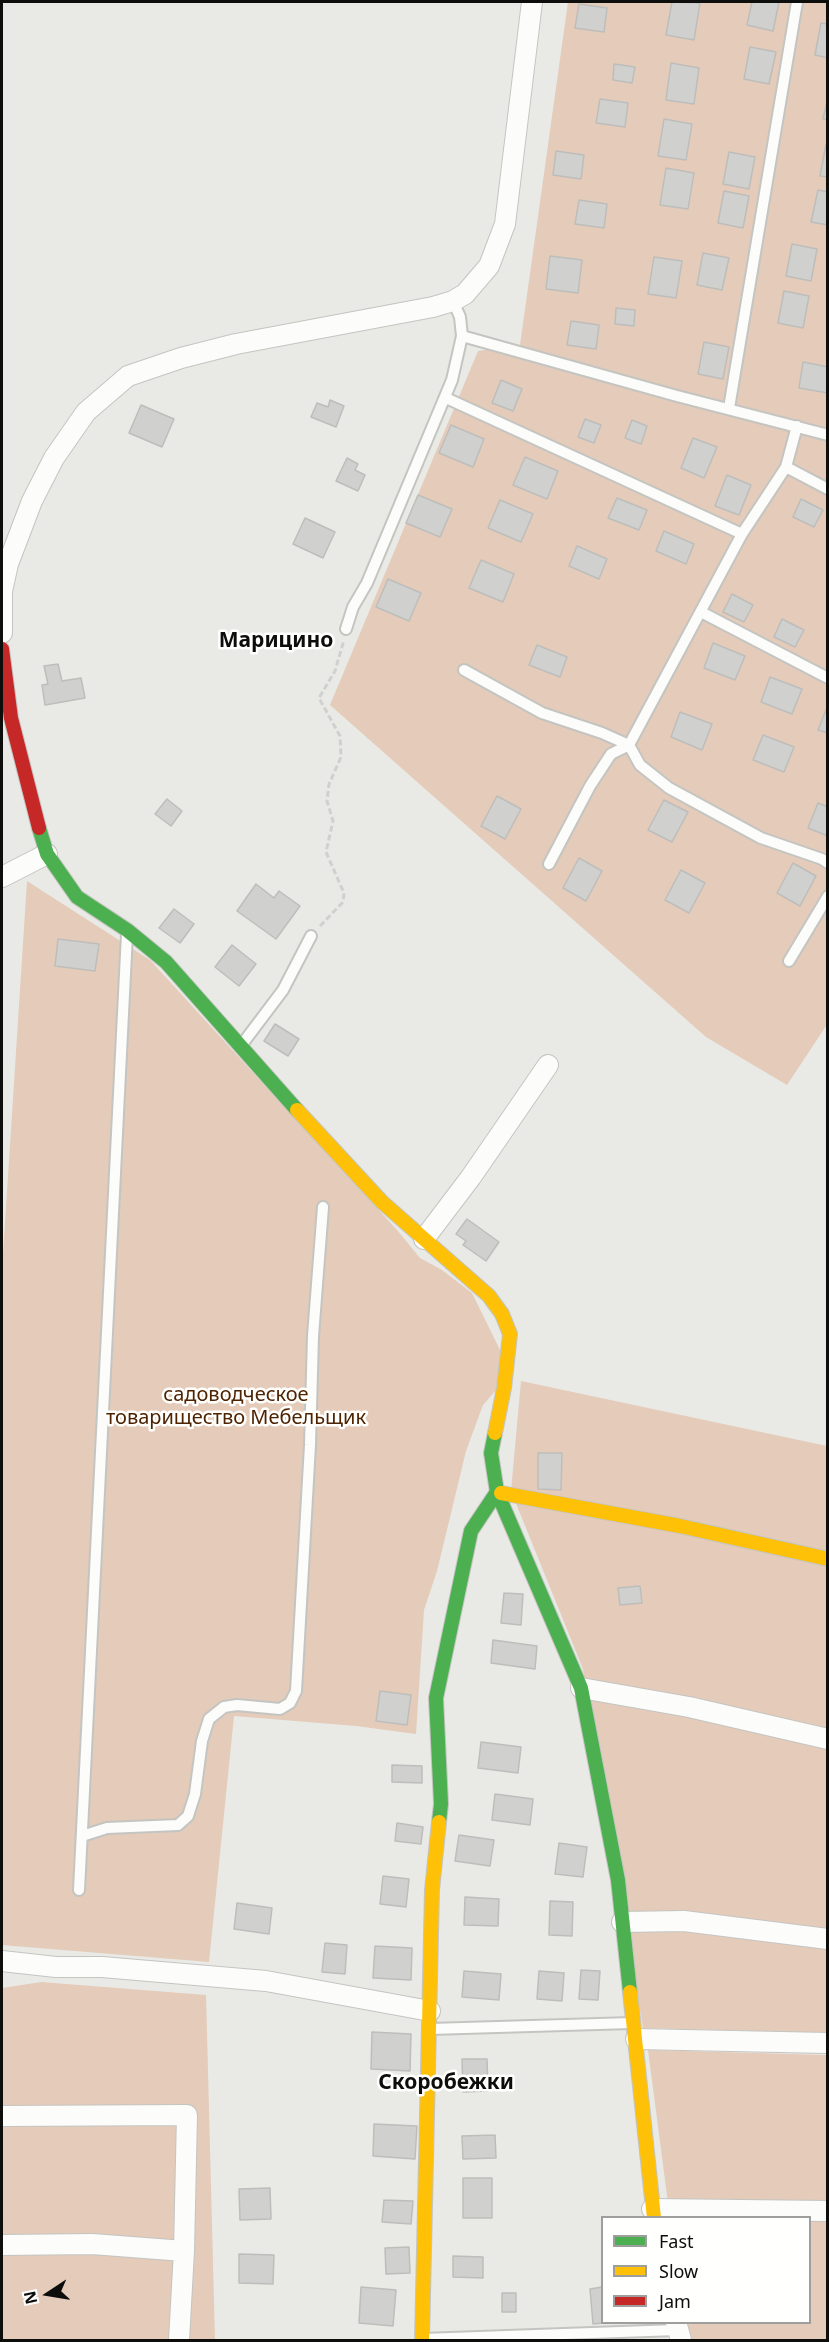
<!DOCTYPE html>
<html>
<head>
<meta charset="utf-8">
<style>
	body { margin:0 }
	#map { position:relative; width:829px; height:2342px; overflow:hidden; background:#e9eae5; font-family:"Noto Sans",sans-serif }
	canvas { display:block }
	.frame { position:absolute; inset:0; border:3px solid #0d0d0b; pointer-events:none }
	.legend { position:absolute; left:601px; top:2216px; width:210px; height:108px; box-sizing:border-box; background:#fffffe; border:2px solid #9e9e9d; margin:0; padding:8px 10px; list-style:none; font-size:18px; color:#0d0d0b }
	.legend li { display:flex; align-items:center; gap:12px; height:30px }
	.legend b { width:30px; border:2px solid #9e9e9d }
	.north { position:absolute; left:18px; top:2264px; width:60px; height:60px; -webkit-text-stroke:4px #fffffe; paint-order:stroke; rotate:258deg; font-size:16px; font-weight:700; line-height:24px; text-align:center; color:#0d0d0b }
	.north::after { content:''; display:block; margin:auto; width:21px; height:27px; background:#0d0d0b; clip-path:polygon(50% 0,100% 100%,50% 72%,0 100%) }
</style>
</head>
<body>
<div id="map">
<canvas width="829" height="2342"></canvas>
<div class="frame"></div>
<ul class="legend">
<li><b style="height:8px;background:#4caf50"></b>Fast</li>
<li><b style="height:8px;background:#ffc107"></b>Slow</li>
<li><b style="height:8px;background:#c62828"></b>Jam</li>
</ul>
<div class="north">N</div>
</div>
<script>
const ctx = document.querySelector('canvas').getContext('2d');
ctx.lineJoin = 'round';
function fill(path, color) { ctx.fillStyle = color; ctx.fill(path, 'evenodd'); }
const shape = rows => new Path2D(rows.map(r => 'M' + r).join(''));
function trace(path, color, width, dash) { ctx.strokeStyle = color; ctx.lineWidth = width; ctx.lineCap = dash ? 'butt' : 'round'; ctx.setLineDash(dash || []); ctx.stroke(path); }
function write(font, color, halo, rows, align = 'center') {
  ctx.font = font + ' "Noto Sans",sans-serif'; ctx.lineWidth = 5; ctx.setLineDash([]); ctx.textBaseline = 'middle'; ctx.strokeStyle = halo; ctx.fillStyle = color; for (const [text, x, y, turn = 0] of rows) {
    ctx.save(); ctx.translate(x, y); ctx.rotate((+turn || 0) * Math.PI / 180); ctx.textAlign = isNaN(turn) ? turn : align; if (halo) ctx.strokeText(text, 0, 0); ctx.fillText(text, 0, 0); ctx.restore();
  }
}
fill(shape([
	[568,2,827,2,828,1023,787,1085,706,1037,330,705,478,351,520,345],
	[27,881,150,960,397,1230,420,1258,442,1270,472,1293,501,1352,496,1390,483,1405,466,1451,437,1571,424,1610,416,1734,356,1726,234,1716,209,1962,2,1945,2,1269],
	[521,1381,827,1446,827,2033,643,2028,583,1669,511,1491],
	[41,1982,206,1995,215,2340,2,2340,2,1988],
	[648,2050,827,2055,827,2204,668,2203],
	[827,2216,827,2340,689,2340,686,2323,810,2322,810,2218]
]), '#e4cbba');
const building = shape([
	[672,2,700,3,694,40,666,35,672,2],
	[752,2,779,2,773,31,747,25,752,2],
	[579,4,607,8,604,32,575,28,579,4],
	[821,23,828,24,828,58,815,55,821,23],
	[750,47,776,52,769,84,744,79,750,47],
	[671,63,699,68,694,104,666,100,671,63],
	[614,64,635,67,632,83,613,80,614,64],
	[828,98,828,119,823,119,828,98],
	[600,99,628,103,625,127,596,123,600,99],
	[664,119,692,124,686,160,658,156,664,119],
	[826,144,828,144,828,177,820,176,826,144],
	[556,151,584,155,581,179,553,175,556,151],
	[729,152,755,157,749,189,723,184,729,152],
	[666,168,694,173,688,209,660,205,666,168],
	[818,190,828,192,828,225,811,222,818,190],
	[724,191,749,196,743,228,718,223,724,191],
	[579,200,607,204,604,228,575,224,579,200],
	[792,244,817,249,811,281,786,276,792,244],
	[703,253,729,258,722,290,697,285,703,253],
	[550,256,582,260,578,293,546,289,550,256],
	[654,257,682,261,676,298,648,294,654,257],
	[784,291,809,296,803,328,778,323,784,291],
	[616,308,635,310,634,326,615,324,616,308],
	[571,321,599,325,596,349,567,345,571,321],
	[704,342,729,347,723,379,698,374,704,342],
	[803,362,828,367,828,393,799,388,803,362],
	[501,380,522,389,513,411,492,403,501,380],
	[330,400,344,406,336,427,311,417,317,403,328,407,330,400],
	[141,405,174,419,162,447,129,433,141,405],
	[585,419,601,425,594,443,578,437,585,419],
	[632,420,647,426,641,444,625,438,632,420],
	[451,425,484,439,473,467,439,453,451,425],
	[693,438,717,447,704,478,681,468,693,438],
	[525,457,558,471,547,499,513,485,525,457],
	[347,458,358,464,355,470,365,475,358,491,336,481,347,458],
	[727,475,751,485,739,515,715,506,727,475],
	[418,495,452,509,440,537,406,523,418,495],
	[617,498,647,510,639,530,608,518,617,498],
	[801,499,823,510,814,527,793,517,801,499],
	[500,500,533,514,521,542,488,528,500,500],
	[305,518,335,532,323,558,293,544,305,518],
	[664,531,694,544,686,564,656,551,664,531],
	[577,546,607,559,599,579,569,566,577,546],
	[481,560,514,574,503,602,469,588,481,560],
	[388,579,421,593,409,621,376,607,388,579],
	[732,594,753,605,744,622,723,612,732,594],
	[782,619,804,630,795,647,774,637,782,619],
	[713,643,745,656,735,680,704,668,713,643],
	[537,645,567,657,560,677,529,665,537,645],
	[58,664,62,681,81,678,85,698,45,705,42,685,48,684,44,666,58,664],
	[770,677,802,689,792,714,761,702,770,677],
	[828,705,828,733,818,730,828,705],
	[680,712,712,724,702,750,671,737,680,712],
	[763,735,794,747,784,772,753,760,763,735],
	[497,796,521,809,505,839,481,826,497,796],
	[167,799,182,811,171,826,155,814,167,799],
	[664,800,688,812,672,842,648,830,664,800],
	[818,803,828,807,828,836,808,828,818,803],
	[579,858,602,871,586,901,563,888,579,858],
	[793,863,816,876,800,906,777,893,793,863],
	[681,870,705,883,689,913,665,900,681,870],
	[256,884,274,898,279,891,300,906,276,939,237,911,256,884],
	[174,909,194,924,180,943,159,928,174,909],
	[58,939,99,944,95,971,55,966,58,939],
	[232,945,256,964,239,986,215,967,232,945],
	[275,1024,299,1039,288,1056,264,1041,275,1024],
	[467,1219,499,1242,486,1261,463,1245,466,1241,456,1234,467,1219],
	[538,1453,562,1453,561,1490,538,1489,538,1453],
	[640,1586,642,1603,620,1605,618,1588,640,1586],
	[504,1593,523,1594,521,1625,501,1623,504,1593],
	[493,1640,537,1646,535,1669,491,1663,493,1640],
	[380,1691,411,1695,407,1725,376,1721,380,1691],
	[481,1742,521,1747,518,1773,478,1768,481,1742],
	[392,1765,422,1766,422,1783,392,1782,392,1765],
	[495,1794,533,1799,530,1825,492,1820,495,1794],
	[397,1823,423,1827,421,1844,395,1841,397,1823],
	[459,1835,494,1840,490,1866,455,1861,459,1835],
	[559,1843,587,1847,583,1877,555,1874,559,1843],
	[383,1876,409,1879,406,1907,380,1904,383,1876],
	[465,1897,499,1899,498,1926,464,1925,465,1897],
	[550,1901,573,1902,572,1936,549,1935,550,1901],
	[237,1903,272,1908,269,1934,234,1929,237,1903],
	[325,1943,347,1945,345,1974,322,1972,325,1943],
	[375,1946,412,1948,411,1980,373,1978,375,1946],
	[581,1970,600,1971,598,2000,579,1999,581,1970],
	[464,1971,501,1974,499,2000,462,1997,464,1971],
	[539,1971,564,1973,562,2001,537,1999,539,1971],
	[372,2032,411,2034,410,2071,371,2069,372,2032],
	[462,2059,487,2059,488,2091,463,2092,462,2059],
	[374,2124,417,2126,415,2159,373,2156,374,2124],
	[495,2135,496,2158,463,2159,462,2136,495,2135],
	[463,2178,492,2178,492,2218,463,2218,463,2178],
	[270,2188,271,2219,240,2220,239,2189,270,2188],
	[384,2200,413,2201,411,2224,382,2222,384,2200],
	[409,2247,410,2273,386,2274,385,2248,409,2247],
	[239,2254,274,2255,273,2284,239,2283,239,2254],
	[453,2256,483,2257,483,2278,453,2277,453,2256],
	[361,2287,396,2290,393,2326,359,2323,361,2287],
	[602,2287,602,2322,613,2322,593,2324,590,2289,602,2287],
	[502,2293,516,2293,516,2312,502,2312,502,2293]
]);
fill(building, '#d0d1ce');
trace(building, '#bdbebb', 1.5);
const lane = shape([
	[462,336,677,396,828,435],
	[446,398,742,534],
	[729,408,797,2],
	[786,467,828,489],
	[701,612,828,678],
	[346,629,353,607,367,583,452,380,462,336,460,317,453,301],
	[464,670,542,713,602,733,629,745,640,765,669,788,761,838,822,859,828,863],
	[549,864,590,786,611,754,629,745,742,534,786,467,797,426],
	[789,961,828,896],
	[240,1047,283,990,311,936],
	[82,1836,107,1828,178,1825,188,1816,195,1794,202,1741,209,1719,224,1707,237,1705,280,1709,290,1703,296,1691,310,1445,313,1336,323,1207],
	[79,1890,127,934],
	[430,2029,632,2023],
	[422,2339,677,2330]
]);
const street = shape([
	[2,633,2,591,8,564,32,501,54,458,86,412,128,376,181,358,236,344,433,307,453,301,465,294,489,266,505,224,532,2],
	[2,877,47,854],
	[424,1239,471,1177,548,1065],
	[581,1688,689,1707,828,1739],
	[622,1922,684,1921,828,1939],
	[2,1961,56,1967,102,1967,266,1981,430,2011],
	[636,2039,828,2043],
	[2,2116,187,2115,184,2251,179,2340],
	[652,2209,828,2211],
	[2,2245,92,2244,184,2251],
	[676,2322,681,2340]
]);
const fast = shape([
	[39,828,47,854,77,897,127,930,166,962,297,1110],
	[495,1433,491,1453,497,1492,581,1688,618,1880,630,1992],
	[439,1822,441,1804,436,1698,471,1531,497,1492,501,1493]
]);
const slow = shape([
	[297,1110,382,1202,489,1296,502,1314,510,1334,504,1388,495,1433],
	[501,1493,680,1526,828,1559],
	[630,1992,654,2218],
	[422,2340,432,1890,439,1822]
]);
const jam = shape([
	[2,649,11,718,39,828]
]);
trace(lane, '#c4c5c1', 14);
trace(street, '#c4c5c1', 22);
trace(fast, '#c4c5c1', 16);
trace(slow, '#c4c5c1', 16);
trace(jam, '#c4c5c1', 16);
trace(shape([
	[320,926,343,902,344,893,326,852,333,821,327,801,329,784,341,757,340,736,319,698,335,671,344,640]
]), '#d0d0d0', 3, [6, 3]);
trace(lane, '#fcfcfb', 10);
trace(street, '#fcfcfb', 20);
trace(fast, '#4caf50', 14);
trace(slow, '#ffc107', 14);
trace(jam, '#c62828', 14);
write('20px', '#4e2301', '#fffffe', [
	["садоводческое",236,1395],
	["товарищество Мебельщик",236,1418]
]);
write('bold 21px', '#0d0d0b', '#fffffe', [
	["Марицино",276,641],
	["Скоробежки",446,2083]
]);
</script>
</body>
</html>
